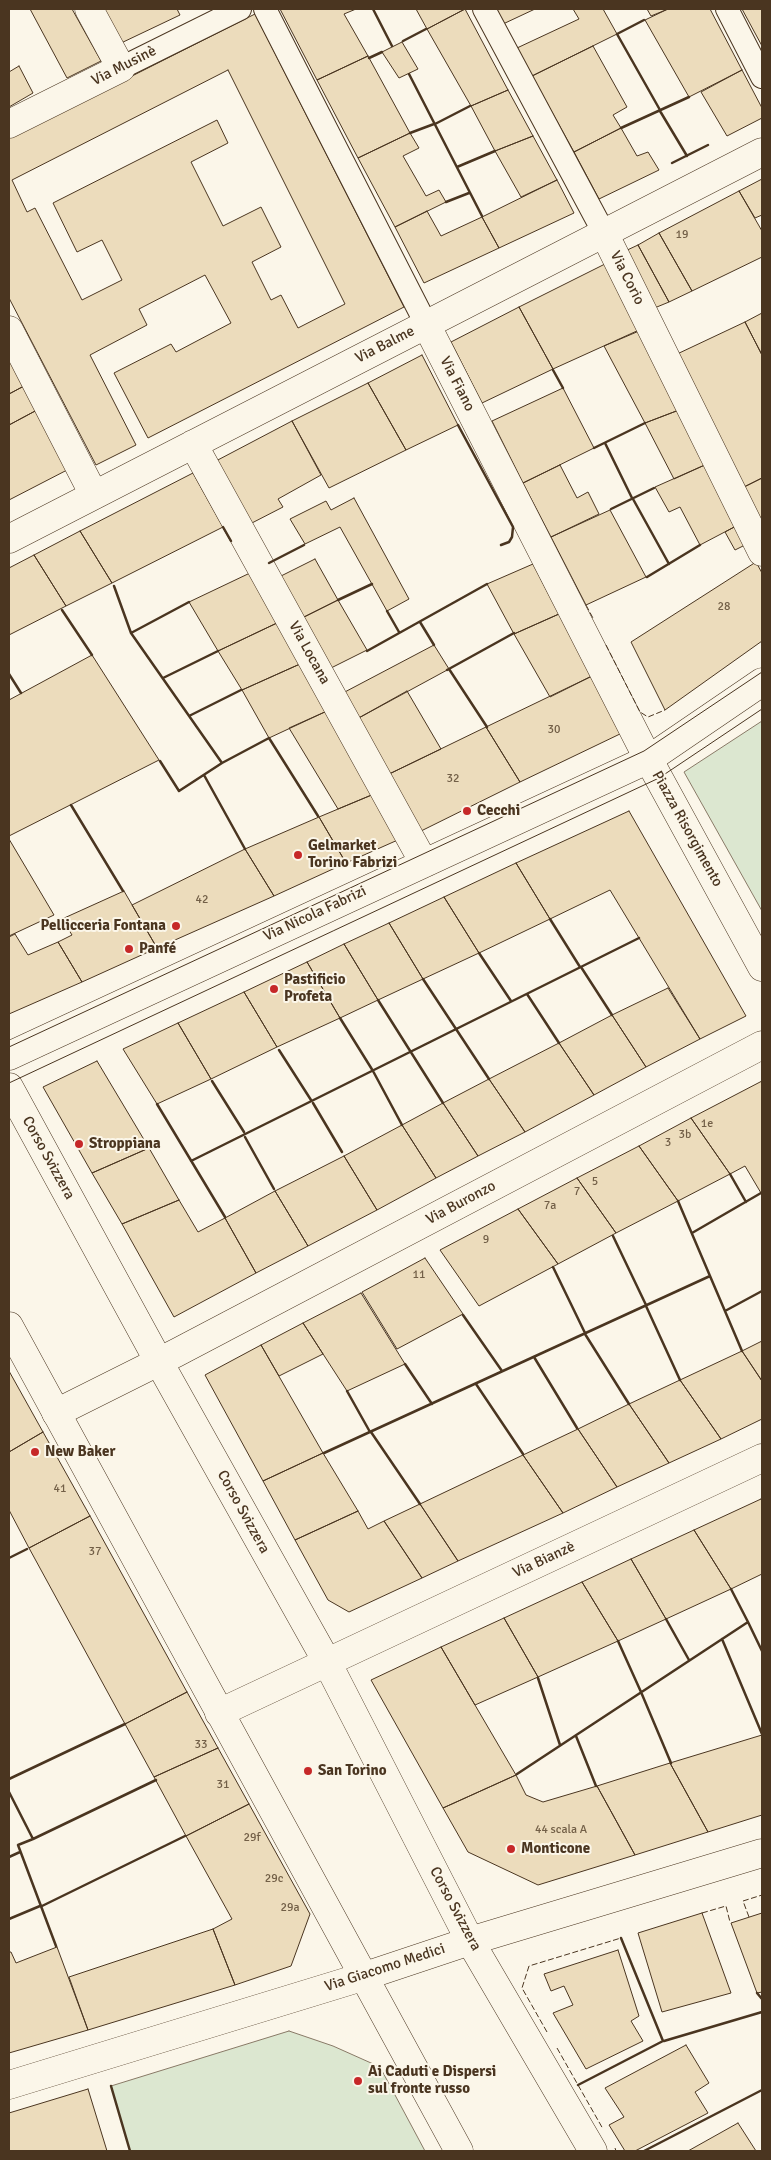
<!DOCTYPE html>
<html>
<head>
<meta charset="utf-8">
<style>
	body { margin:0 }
	#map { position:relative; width:771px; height:2160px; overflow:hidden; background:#fbf6e9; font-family:Signika,sans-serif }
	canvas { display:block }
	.frame { position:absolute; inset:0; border:10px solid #4a3520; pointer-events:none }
</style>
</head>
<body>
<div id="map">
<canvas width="771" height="2160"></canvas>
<div class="frame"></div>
</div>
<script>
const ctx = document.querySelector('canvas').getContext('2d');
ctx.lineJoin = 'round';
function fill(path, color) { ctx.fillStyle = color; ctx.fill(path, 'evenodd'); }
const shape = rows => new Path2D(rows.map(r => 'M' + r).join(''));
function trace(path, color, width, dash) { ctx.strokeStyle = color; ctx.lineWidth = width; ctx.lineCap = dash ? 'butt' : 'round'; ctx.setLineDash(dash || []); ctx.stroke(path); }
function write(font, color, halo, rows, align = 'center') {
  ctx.font = font + ' Signika,sans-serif'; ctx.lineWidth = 4; ctx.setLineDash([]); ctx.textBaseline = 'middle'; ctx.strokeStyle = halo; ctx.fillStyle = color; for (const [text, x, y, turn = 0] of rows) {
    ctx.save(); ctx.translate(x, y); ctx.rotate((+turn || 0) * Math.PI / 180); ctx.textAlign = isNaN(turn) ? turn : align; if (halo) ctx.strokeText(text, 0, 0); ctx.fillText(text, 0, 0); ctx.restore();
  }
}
const green = shape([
	[762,721,762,911,684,772,762,721],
	[289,2031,333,2046,380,2067,425,2151,130,2151,111,2086,289,2031]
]);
fill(green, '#dce7d0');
trace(green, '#887966', 1);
const building = shape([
	[30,9,72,9,101,61,67,78,30,9],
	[101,9,177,9,180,15,119,44,101,9],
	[280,9,356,9,344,14,368,56,317,80,280,9],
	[416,9,465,9,427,29,416,9],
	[465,9,508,90,471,106,427,29,465,9],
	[495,9,535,9,503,24,495,9],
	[573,9,603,9,617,34,532,76,517,48,579,19,573,9],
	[647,9,668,9,651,16,647,9],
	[668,9,710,9,742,70,689,97,645,20,668,9],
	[742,9,762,9,762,46,742,9],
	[255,14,404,307,148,438,114,373,171,344,176,352,231,323,205,275,139,309,147,325,90,355,136,445,96,465,9,298,9,138,255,14],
	[228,70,345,304,298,328,281,295,271,300,252,262,281,247,261,207,223,226,191,162,228,143,217,120,53,203,77,252,102,240,122,280,82,300,35,208,27,212,12,180,228,70],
	[402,42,418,69,399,78,382,52,402,42],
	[593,46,627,107,613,115,621,128,574,152,532,76,593,46],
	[368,56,410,133,358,158,317,80,368,56],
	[19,66,33,93,9,107,9,72,19,66],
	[742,70,762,108,762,118,727,136,701,92,742,70],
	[508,90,533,136,495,151,471,106,508,90],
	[621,128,637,156,648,152,659,170,599,199,574,152,621,128],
	[410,133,419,148,403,156,426,196,439,190,446,202,395,227,358,158,410,133],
	[533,136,557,180,521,197,495,151,533,136],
	[762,179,762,215,755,218,739,191,762,179],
	[557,180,574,213,499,248,482,217,557,180],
	[739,191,762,231,762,257,692,291,659,233,739,191],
	[427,211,441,236,482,217,499,248,424,283,395,227,427,211],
	[659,233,692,291,669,302,638,245,659,233],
	[638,245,669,302,652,309,623,252,638,245],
	[605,264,639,330,553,369,519,307,605,264],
	[519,307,553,369,482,403,451,342,519,307],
	[762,313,762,355,745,322,762,313],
	[745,322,762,355,762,478,742,488,675,355,745,322],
	[639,331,679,410,645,423,604,346,639,331],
	[422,355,458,425,406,450,368,383,422,355],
	[9,357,24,386,9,394,9,357],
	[368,383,406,450,329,488,292,421,368,383],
	[24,386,37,410,9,425,9,394,24,386],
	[563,388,594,448,523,483,492,421,563,388],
	[37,410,69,469,9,500,9,425,37,410],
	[679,410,707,464,674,479,645,423,679,410],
	[292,421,321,475,278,499,283,507,248,525,214,462,292,421],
	[707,464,738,525,700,545,680,507,669,512,655,487,707,464],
	[560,465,577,498,588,492,599,514,551,537,523,483,560,465],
	[193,473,223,527,112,583,80,531,193,473],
	[762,478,762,528,742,488,762,478],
	[354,498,409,599,387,611,340,527,305,544,290,519,326,501,331,510,354,498],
	[610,510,646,577,586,605,551,537,610,510],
	[738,525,747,544,735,550,725,532,738,525],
	[80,531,112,583,66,606,34,555,80,531],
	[34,555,66,606,9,635,9,568,34,555],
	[315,559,338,600,300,619,277,578,315,559],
	[756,562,762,573,762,641,665,710,631,642,756,562],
	[533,564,559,614,514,634,487,584,533,564],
	[250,573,277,623,218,651,189,602,250,573],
	[338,600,367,650,327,670,300,619,338,600],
	[559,614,592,676,550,697,514,634,559,614],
	[277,623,300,664,242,690,218,651,277,623],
	[434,645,449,669,355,720,341,694,434,645],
	[92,655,159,760,9,836,9,700,92,655],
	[300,664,327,711,269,738,242,690,300,664],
	[592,676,622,733,520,782,486,727,592,676],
	[407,691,441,749,385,776,355,720,407,691],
	[327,711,374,794,338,809,289,728,327,711],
	[486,727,520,782,417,833,385,776,486,727],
	[374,794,400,839,346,863,319,817,374,794],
	[629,811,746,1016,700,1039,610,890,550,919,516,863,629,811],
	[319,817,346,863,274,896,245,849,319,817],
	[9,839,54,915,9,936,9,839],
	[245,849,274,896,157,948,132,905,245,849],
	[516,863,550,919,479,953,444,897,516,863],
	[124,891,157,948,82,982,58,942,72,935,62,919,124,891],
	[444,897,479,953,423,979,389,923,444,897],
	[389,923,423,979,378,1000,344,944,389,923],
	[15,934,28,955,58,942,82,982,9,1014,9,937,15,934],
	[344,944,378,1000,340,1018,307,962,344,944],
	[307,962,340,1018,277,1047,244,992,307,962],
	[668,988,700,1039,646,1067,612,1015,668,988],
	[244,992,277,1047,211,1079,178,1023,244,992],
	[612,1015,646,1067,594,1095,559,1043,612,1015],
	[178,1023,211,1079,157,1104,123,1049,178,1023],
	[559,1043,594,1095,525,1132,489,1079,559,1043],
	[97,1061,149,1148,92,1173,43,1087,97,1061],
	[489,1079,525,1132,478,1156,443,1103,489,1079],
	[762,1081,762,1193,761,1193,745,1166,730,1174,691,1118,762,1081],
	[443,1103,478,1156,436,1178,402,1125,443,1103],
	[691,1118,730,1174,678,1201,639,1146,691,1118],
	[402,1125,436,1178,377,1210,344,1156,402,1125],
	[639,1146,678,1201,616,1233,577,1178,639,1146],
	[149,1148,179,1200,122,1224,92,1173,149,1148],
	[344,1156,377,1210,308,1246,275,1191,344,1156],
	[577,1178,616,1233,558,1264,518,1209,577,1178],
	[275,1191,308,1246,256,1273,225,1218,275,1191],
	[179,1200,198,1232,225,1218,256,1273,174,1317,122,1224,179,1200],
	[518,1209,558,1264,479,1306,440,1250,518,1209],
	[425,1258,463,1314,397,1349,362,1292,425,1258],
	[361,1293,405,1364,347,1391,303,1323,361,1293],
	[303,1323,323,1354,279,1376,261,1345,303,1323],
	[762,1341,762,1381,742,1351,762,1341],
	[261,1345,323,1453,263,1481,205,1375,261,1345],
	[742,1351,762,1381,762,1419,721,1439,680,1380,742,1351],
	[9,1371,43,1432,9,1452,9,1371],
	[680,1380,721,1439,669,1463,629,1404,680,1380],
	[629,1404,669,1463,617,1487,578,1429,629,1404],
	[578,1429,617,1487,563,1513,523,1455,578,1429],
	[43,1432,90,1516,29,1548,9,1510,9,1452,43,1432],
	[323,1453,358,1511,295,1540,263,1481,323,1453],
	[523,1455,563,1513,458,1561,420,1504,523,1455],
	[761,1499,762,1502,762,1574,731,1589,694,1530,761,1499],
	[420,1504,458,1561,422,1578,384,1521,420,1504],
	[358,1511,368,1529,384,1521,422,1578,349,1612,328,1600,295,1540,358,1511],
	[90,1516,187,1692,125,1724,29,1548,90,1516],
	[694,1530,731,1589,666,1619,631,1559,694,1530],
	[631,1559,666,1619,618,1641,582,1582,631,1559],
	[582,1582,618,1641,538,1677,504,1618,582,1582],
	[504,1618,538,1677,475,1705,441,1647,504,1618],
	[441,1647,516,1775,443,1808,371,1680,441,1647],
	[187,1692,218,1748,154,1777,125,1724,187,1692],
	[762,1735,762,1815,708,1832,670,1763,762,1735],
	[218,1748,249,1804,186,1836,154,1777,218,1748],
	[670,1763,708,1832,635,1855,597,1786,670,1763],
	[516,1775,526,1795,543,1802,597,1786,635,1855,538,1885,468,1852,443,1808,516,1775],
	[249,1804,310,1914,291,1966,235,1985,213,1929,232,1919,186,1836,249,1804],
	[702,1913,731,1993,662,2012,638,1933,702,1913],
	[762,1913,762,1992,757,1993,731,1923,762,1913],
	[213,1929,235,1985,88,2030,69,1977,213,1929],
	[57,1947,88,2030,9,2053,9,1952,11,1952,16,1963,57,1947],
	[618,1950,639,2016,631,2021,643,2041,586,2069,553,2013,573,2005,564,1986,551,1991,544,1974,618,1950],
	[686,2045,709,2083,695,2092,708,2113,635,2151,625,2151,609,2125,624,2117,605,2088,686,2045],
	[88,2089,107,2151,9,2151,9,2113,88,2089],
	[738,2123,756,2151,688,2151,738,2123]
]);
fill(building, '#ecdcbc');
trace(building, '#4a3520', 1);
const pedestrian = shape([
	[265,9,426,324],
	[484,9,604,233],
	[727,9,762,77],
	[121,68,240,9]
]);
const minor = shape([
	[9,124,121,68,89,9],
	[604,233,762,552],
	[426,324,644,751,762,967],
	[9,330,94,495],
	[193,444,424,863],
	[9,539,762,152],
	[9,1056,649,759,762,682],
	[56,1413,176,1353,762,1045],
	[219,1713,762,1458],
	[9,2085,362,1977,470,1941,762,1853]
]);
const tertiary = shape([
	[9,1087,159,1362,327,1662,470,1941,593,2151],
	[9,1326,459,2151]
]);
trace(pedestrian, '#4a3520', 24);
trace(minor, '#4a3520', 29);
trace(tertiary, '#4a3520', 29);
trace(pedestrian, '#fbf6e9', 22);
trace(minor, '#fbf6e9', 28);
trace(tertiary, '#fbf6e9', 28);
trace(shape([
	[9,1047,644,751,762,672],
	[9,1083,659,778,762,709]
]), '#4a3520', 1);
trace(shape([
	[586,605,594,620],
	[606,645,640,712,648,717,665,710],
	[702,1913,726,1906,730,1922],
	[749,1917,743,1901,762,1895],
	[547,2032,522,1988,529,1966,621,1938],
	[557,2048,603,2129],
	[615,2148,616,2151]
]), '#4a3520', 1, [6, 2.5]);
trace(shape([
	[373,9,392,46],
	[644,20,617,34,660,110],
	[403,41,426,29],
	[369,58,382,52],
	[409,74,482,216],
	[660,111,687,156],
	[435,124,470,106],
	[621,128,689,97],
	[410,133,434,124],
	[672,163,708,145],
	[457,167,495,151],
	[446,202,469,193],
	[553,370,563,388],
	[458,425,513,527,512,537,509,542,501,545],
	[605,443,632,498],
	[594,448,645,423],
	[633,499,669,564],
	[611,509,654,488],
	[223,527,231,541],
	[269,563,304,545],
	[647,577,700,545],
	[114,586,131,633,222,763,269,738,318,816],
	[338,600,372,584],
	[62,610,92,655],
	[387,611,399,632],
	[420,622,434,645],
	[131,633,189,602],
	[367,651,487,584],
	[449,669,487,727],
	[447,670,514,633],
	[9,674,21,693],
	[163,678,218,651],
	[189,716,241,690],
	[160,761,179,791,222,763],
	[204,775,245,849],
	[71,805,123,891],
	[550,919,580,967],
	[479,953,511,1001],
	[581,967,612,1015],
	[423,979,456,1029],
	[527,994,559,1043],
	[378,1000,443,1103],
	[340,1018,373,1071,402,1125],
	[456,1029,489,1079],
	[279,1050,311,1100],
	[212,1081,244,1132],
	[313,1103,342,1152],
	[157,1104,225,1217],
	[245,1137,274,1189],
	[191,1161,639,938],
	[730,1174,746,1202],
	[678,1201,742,1351],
	[692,1233,761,1193],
	[613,1236,646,1305],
	[553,1267,585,1333],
	[646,1306,680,1380],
	[725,1311,762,1291],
	[463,1315,502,1371],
	[585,1334,629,1404],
	[534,1357,577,1428],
	[405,1364,432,1404],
	[476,1384,523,1454],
	[347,1391,370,1432],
	[371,1432,420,1504],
	[324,1453,710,1276],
	[9,1558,27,1549],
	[666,1619,689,1660],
	[748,1622,762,1651],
	[722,1639,762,1734],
	[618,1641,641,1692],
	[538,1678,560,1745],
	[641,1692,671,1763],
	[576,1736,596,1786],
	[517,1774,748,1622,731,1589],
	[9,1779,125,1724],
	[9,1792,33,1839,18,1845,56,1946],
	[33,1839,156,1780],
	[9,1857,20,1852],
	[42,1906,185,1836],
	[9,1919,40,1906],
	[757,1993,762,1999],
	[664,2041,762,2012],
	[578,2085,663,2041,621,1938],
	[111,2086,130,2151],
	[644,2151,762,2090]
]), '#4a3520', 2.5);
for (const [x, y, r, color] of [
	[467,811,5,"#c62828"],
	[298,855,5,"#c62828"],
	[176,926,5,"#c62828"],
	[129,949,5,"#c62828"],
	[274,989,5,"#c62828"],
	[79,1144,5,"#c62828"],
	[35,1452,5,"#c62828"],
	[308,1771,5,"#c62828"],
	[511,1849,5,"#c62828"],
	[358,2081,5,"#c62828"]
]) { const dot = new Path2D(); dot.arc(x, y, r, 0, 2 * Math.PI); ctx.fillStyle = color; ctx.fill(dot); trace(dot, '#fbf6e9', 2); }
write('12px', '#725f47', null, [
	["19",682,235],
	["28",724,607],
	["30",554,730],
	["32",453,779],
	["42",202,900],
	["1e",707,1124],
	["3b",685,1135],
	["3",668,1143],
	["5",595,1182],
	["7",577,1192],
	["7a",550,1206],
	["9",486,1240],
	["11",419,1275],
	["41",60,1489],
	["37",95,1552],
	["33",201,1745],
	["31",223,1785],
	["44 scala A",561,1830],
	["29f",252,1838],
	["29c",274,1879],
	["29a",290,1908]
]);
write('15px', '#4a3520', '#fbf6e9', [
	["Via Musinè",124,66,-27],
	["Via Corio",627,278,63],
	["Via Balme",385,345,-27],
	["Via Fiano",457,384,63],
	["Via Locana",309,653,61],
	["Piazza Risorgimento",687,829,61],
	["Via Nicola Fabrizi",315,914,-25],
	["Corso Svizzera",48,1158,61],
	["Via Buronzo",461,1203,-28],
	["Corso Svizzera",243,1512,61],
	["Via Bianzè",544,1560,-25],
	["Corso Svizzera",455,1909,62],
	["Via Giacomo Medici",385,1968,-18]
]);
write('bold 15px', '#4a3520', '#fbf6e9', [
	["Cecchi",477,811],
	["Gelmarket",308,846],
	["Torino Fabrizi",308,863],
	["Pellicceria Fontana",166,926,"right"],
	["Panfé",139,949],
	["Pastificio",284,980],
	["Profeta",284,997],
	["Stroppiana",89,1144],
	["New Baker",45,1452],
	["San Torino",318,1771],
	["Monticone",521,1849],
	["Ai Caduti e Dispersi",368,2072],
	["sul fronte russo",368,2089]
], 'left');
</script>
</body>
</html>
